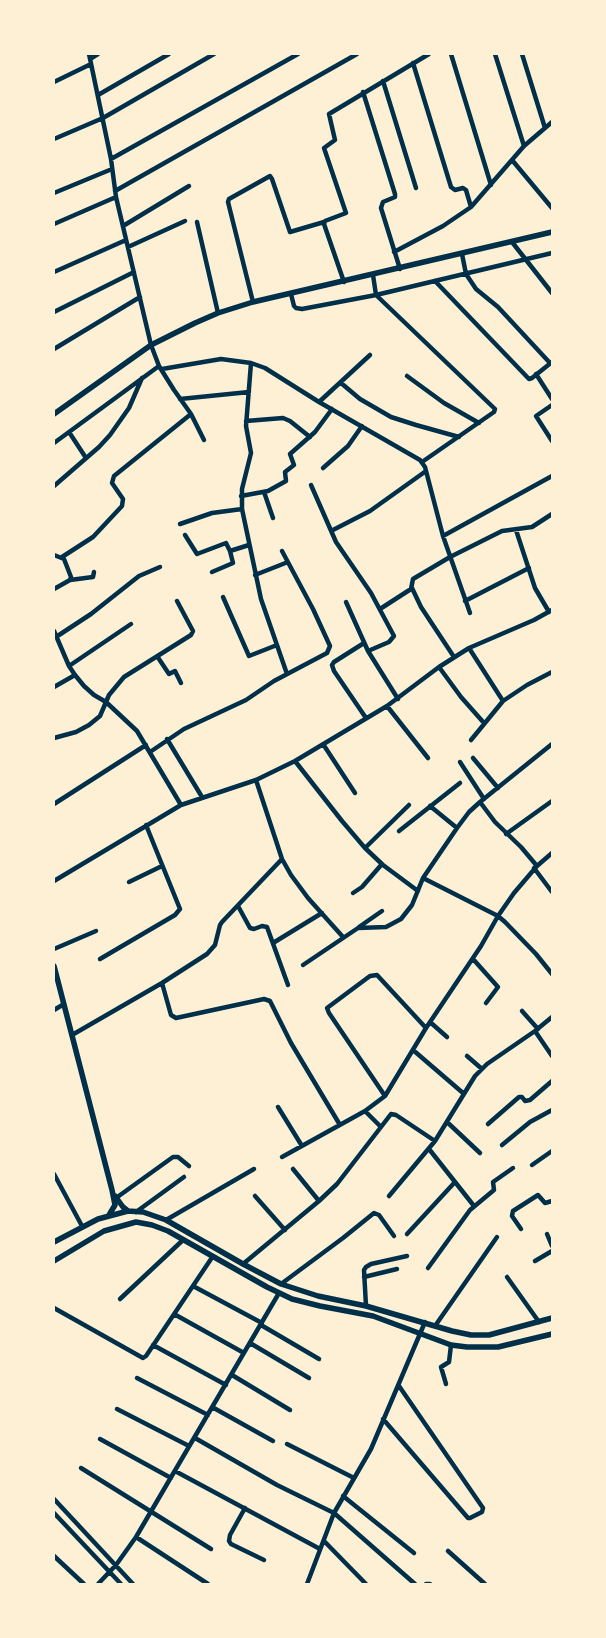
<!DOCTYPE html>
<html>
<head>
<meta charset="utf-8">
<style>
	body { margin:0 }
	#map { position:relative; width:606px; height:1638px; overflow:hidden; background:#fdf0d5; font-family:"DejaVu Sans",sans-serif }
	canvas { display:block }
	.frame { position:absolute; inset:0; border:55px solid #fdf0d5; pointer-events:none }
</style>
</head>
<body>
<div id="map">
<canvas width="606" height="1638"></canvas>
<div class="frame"></div>
</div>
<script>
const ctx = document.querySelector('canvas').getContext('2d');
ctx.lineJoin = 'round';
const shape = rows => new Path2D(rows.map(r => 'M' + r).join(''));
function trace(path, color, width, dash) { ctx.strokeStyle = color; ctx.lineWidth = width; ctx.lineCap = dash ? 'butt' : 'round'; ctx.setLineDash(dash || []); ctx.stroke(path); }
trace(shape([
	[89,54,111,159,116,197,151,345,159,366,174,390,191,414,204,440],
	[451,54,491,185],
	[495,54,524,146],
	[522,54,545,128],
	[90,59,98,54],
	[413,63,451,187,455,190,463,188,466,190,471,207],
	[383,81,416,188],
	[54,82,91,64],
	[363,92,395,194,395,197,383,202,381,208,400,269],
	[98,95,169,54],
	[54,139,103,118,214,54],
	[111,159,298,54],
	[512,160,552,208],
	[115,191,357,54],
	[54,193,112,169],
	[197,222,218,313],
	[54,224,116,197],
	[123,226,189,186],
	[512,242,552,293],
	[128,247,185,221],
	[394,252,443,226,471,207,524,146,552,122],
	[462,254,466,274,476,289,498,307,550,363],
	[54,272,126,240],
	[373,275,376,295,495,409,494,412,422,462],
	[435,281,529,379,532,378,552,362],
	[344,282,324,224,325,221,346,213,324,148,335,140,329,114,429,54],
	[291,294,294,306,296,308,302,309,376,295,552,253],
	[253,302,228,202,229,199,270,176,272,179,290,232,324,222],
	[54,312,134,272],
	[54,349,140,297],
	[251,363,246,426,251,453,242,489,242,509,261,599,287,674],
	[162,369,221,359,251,363,265,368,319,402,420,460,425,467,443,536,470,613],
	[536,374,552,399],
	[407,376,444,403,479,423],
	[341,383,360,399,391,417,416,425,459,437],
	[180,399,249,392],
	[319,402,370,355],
	[552,405,536,416,552,441],
	[246,421,283,418,290,421,310,437],
	[69,432,86,458],
	[54,443,159,366],
	[323,468,348,446,362,426],
	[311,485,336,542,371,593,394,636,389,642,368,651],
	[54,486,99,447,110,435,129,408,142,378],
	[264,492,273,518],
	[241,496,268,491,286,481,285,472,294,465,290,454,315,432,332,409],
	[180,524,212,513,242,509],
	[516,530,535,588,549,612],
	[331,531,370,511,426,471],
	[185,535,197,554,226,543,230,551],
	[443,536,552,476],
	[54,555,64,559,71,577,70,580,54,589],
	[62,557,93,537,122,506,123,499,112,483,114,476,191,414],
	[212,572,233,563,230,551,249,545],
	[255,575,288,562],
	[70,580,93,577,94,572],
	[412,588,421,607,454,657],
	[223,597,249,656,277,645],
	[465,601,529,568],
	[346,602,368,651,398,699],
	[380,609,411,589,413,579,450,557,502,531,532,527,552,514],
	[54,631,69,666,75,675,84,686,94,695,106,702,137,731,181,805],
	[56,637,91,614,139,576,160,567],
	[364,643,334,662,332,665,334,671,366,718],
	[469,648,503,701],
	[157,656,169,674,175,671,181,683],
	[69,666,131,624],
	[439,667,461,697,484,723],
	[54,687,75,675],
	[387,706,428,758],
	[54,738,76,732,89,725,100,716,109,695,124,677,191,635,193,631,177,601],
	[167,739,202,797],
	[471,740,503,701,527,685,552,672],
	[323,744,355,793],
	[150,752,184,729,246,700,274,681,327,653,330,646,313,609,282,551],
	[473,758,498,788],
	[295,761,342,821,365,848,383,865,418,891],
	[460,762,484,799],
	[256,780,282,859,291,875,308,898,343,937],
	[480,802,495,822,521,847,537,866],
	[54,804,146,745],
	[430,806,457,828],
	[399,831,460,783],
	[506,834,552,801],
	[365,848,409,805],
	[534,868,552,892],
	[423,878,498,916,505,922,536,954,552,974],
	[54,881,181,805,256,780,295,761,387,706,439,667,469,648,534,620,552,610],
	[129,882,162,866],
	[353,893,362,887,382,864],
	[238,906,250,928,254,929,262,926,267,927,288,985],
	[359,927,382,911],
	[273,943,322,913],
	[54,949,96,931],
	[100,959,175,915,180,909,146,825],
	[473,959,498,987,486,1003],
	[303,965,358,928,386,927,401,919,412,905,423,878,457,828,469,812,480,802,552,744],
	[162,983,171,1015,176,1018,264,999,270,1001,291,1043,340,1125],
	[54,1010,64,1004],
	[522,1011,538,1029],
	[430,1022,447,1037],
	[535,1031,552,1056],
	[72,1035,162,983,207,954,215,945,220,925,222,922,282,859],
	[413,1050,463,1093],
	[467,1056,482,1069],
	[385,1096,329,1013,327,1008,370,976,377,975,426,1028],
	[278,1107,302,1146],
	[365,1111,380,1126],
	[447,1122,480,1153],
	[488,1124,519,1097,522,1097,525,1101,530,1100,552,1081],
	[502,1145,530,1122,552,1110],
	[429,1149,474,1206],
	[282,1157,365,1111,385,1096,426,1028,481,946,498,916,514,893,537,866,552,853],
	[532,1165,552,1151],
	[293,1169,319,1201],
	[54,1174,82,1226],
	[255,1196,285,1230],
	[389,1196,435,1141,475,1076,487,1064,535,1031,552,1017],
	[116,1198,173,1157,178,1157,189,1166],
	[136,1212,184,1177],
	[166,1220,254,1169],
	[521,1229,512,1216,513,1211,538,1195,545,1203,552,1201],
	[407,1234,455,1182],
	[547,1234,552,1246],
	[535,1261,552,1251],
	[243,1264,319,1201,337,1184,391,1114,396,1115,435,1141],
	[428,1268,470,1210,494,1190,493,1182,513,1168],
	[364,1277,397,1269],
	[507,1277,539,1322],
	[281,1284,343,1238,374,1213,379,1215,394,1236],
	[193,1286,262,1323],
	[120,1299,183,1240],
	[366,1306,364,1270,366,1267,371,1264,407,1256],
	[54,1308,143,1358,146,1356,213,1256],
	[174,1314,244,1353],
	[261,1325,319,1359],
	[435,1326,497,1237],
	[250,1343,309,1378],
	[153,1345,226,1385],
	[232,1375,290,1410],
	[137,1378,208,1415],
	[446,1384,441,1367,449,1362,451,1345],
	[212,1407,273,1441],
	[117,1409,189,1446],
	[383,1419,468,1518,470,1518,482,1512,483,1508,399,1386],
	[195,1438,277,1485,334,1513,415,1584],
	[100,1439,171,1478],
	[287,1444,354,1478],
	[81,1468,211,1549],
	[175,1471,320,1549],
	[343,1496,414,1553],
	[54,1499,133,1584],
	[245,1508,230,1535,229,1541,231,1544,264,1560],
	[54,1513,121,1584],
	[136,1537,208,1584],
	[324,1541,366,1584],
	[448,1551,485,1584],
	[54,1556,84,1584],
	[98,1584,116,1565,136,1537,279,1293],
	[307,1584,334,1513,371,1449,425,1322],
	[426,1584,430,1584]
]), '#003049', 4.5);
trace(shape([
	[54,414,151,345,195,323,218,313,253,302,552,232],
	[54,966,112,1190,115,1205,109,1215],
	[115,1196,123,1207,128,1211],
	[54,1242,98,1219,128,1211,143,1212,166,1220,243,1264,281,1284,318,1296,366,1306,452,1331,471,1335,489,1335,552,1318],
	[54,1261,104,1231,136,1222,152,1225,168,1231,267,1287,292,1299,320,1306,373,1316,451,1345,467,1347,498,1347,552,1334]
]), '#003049', 5.5);
</script>
</body>
</html>
